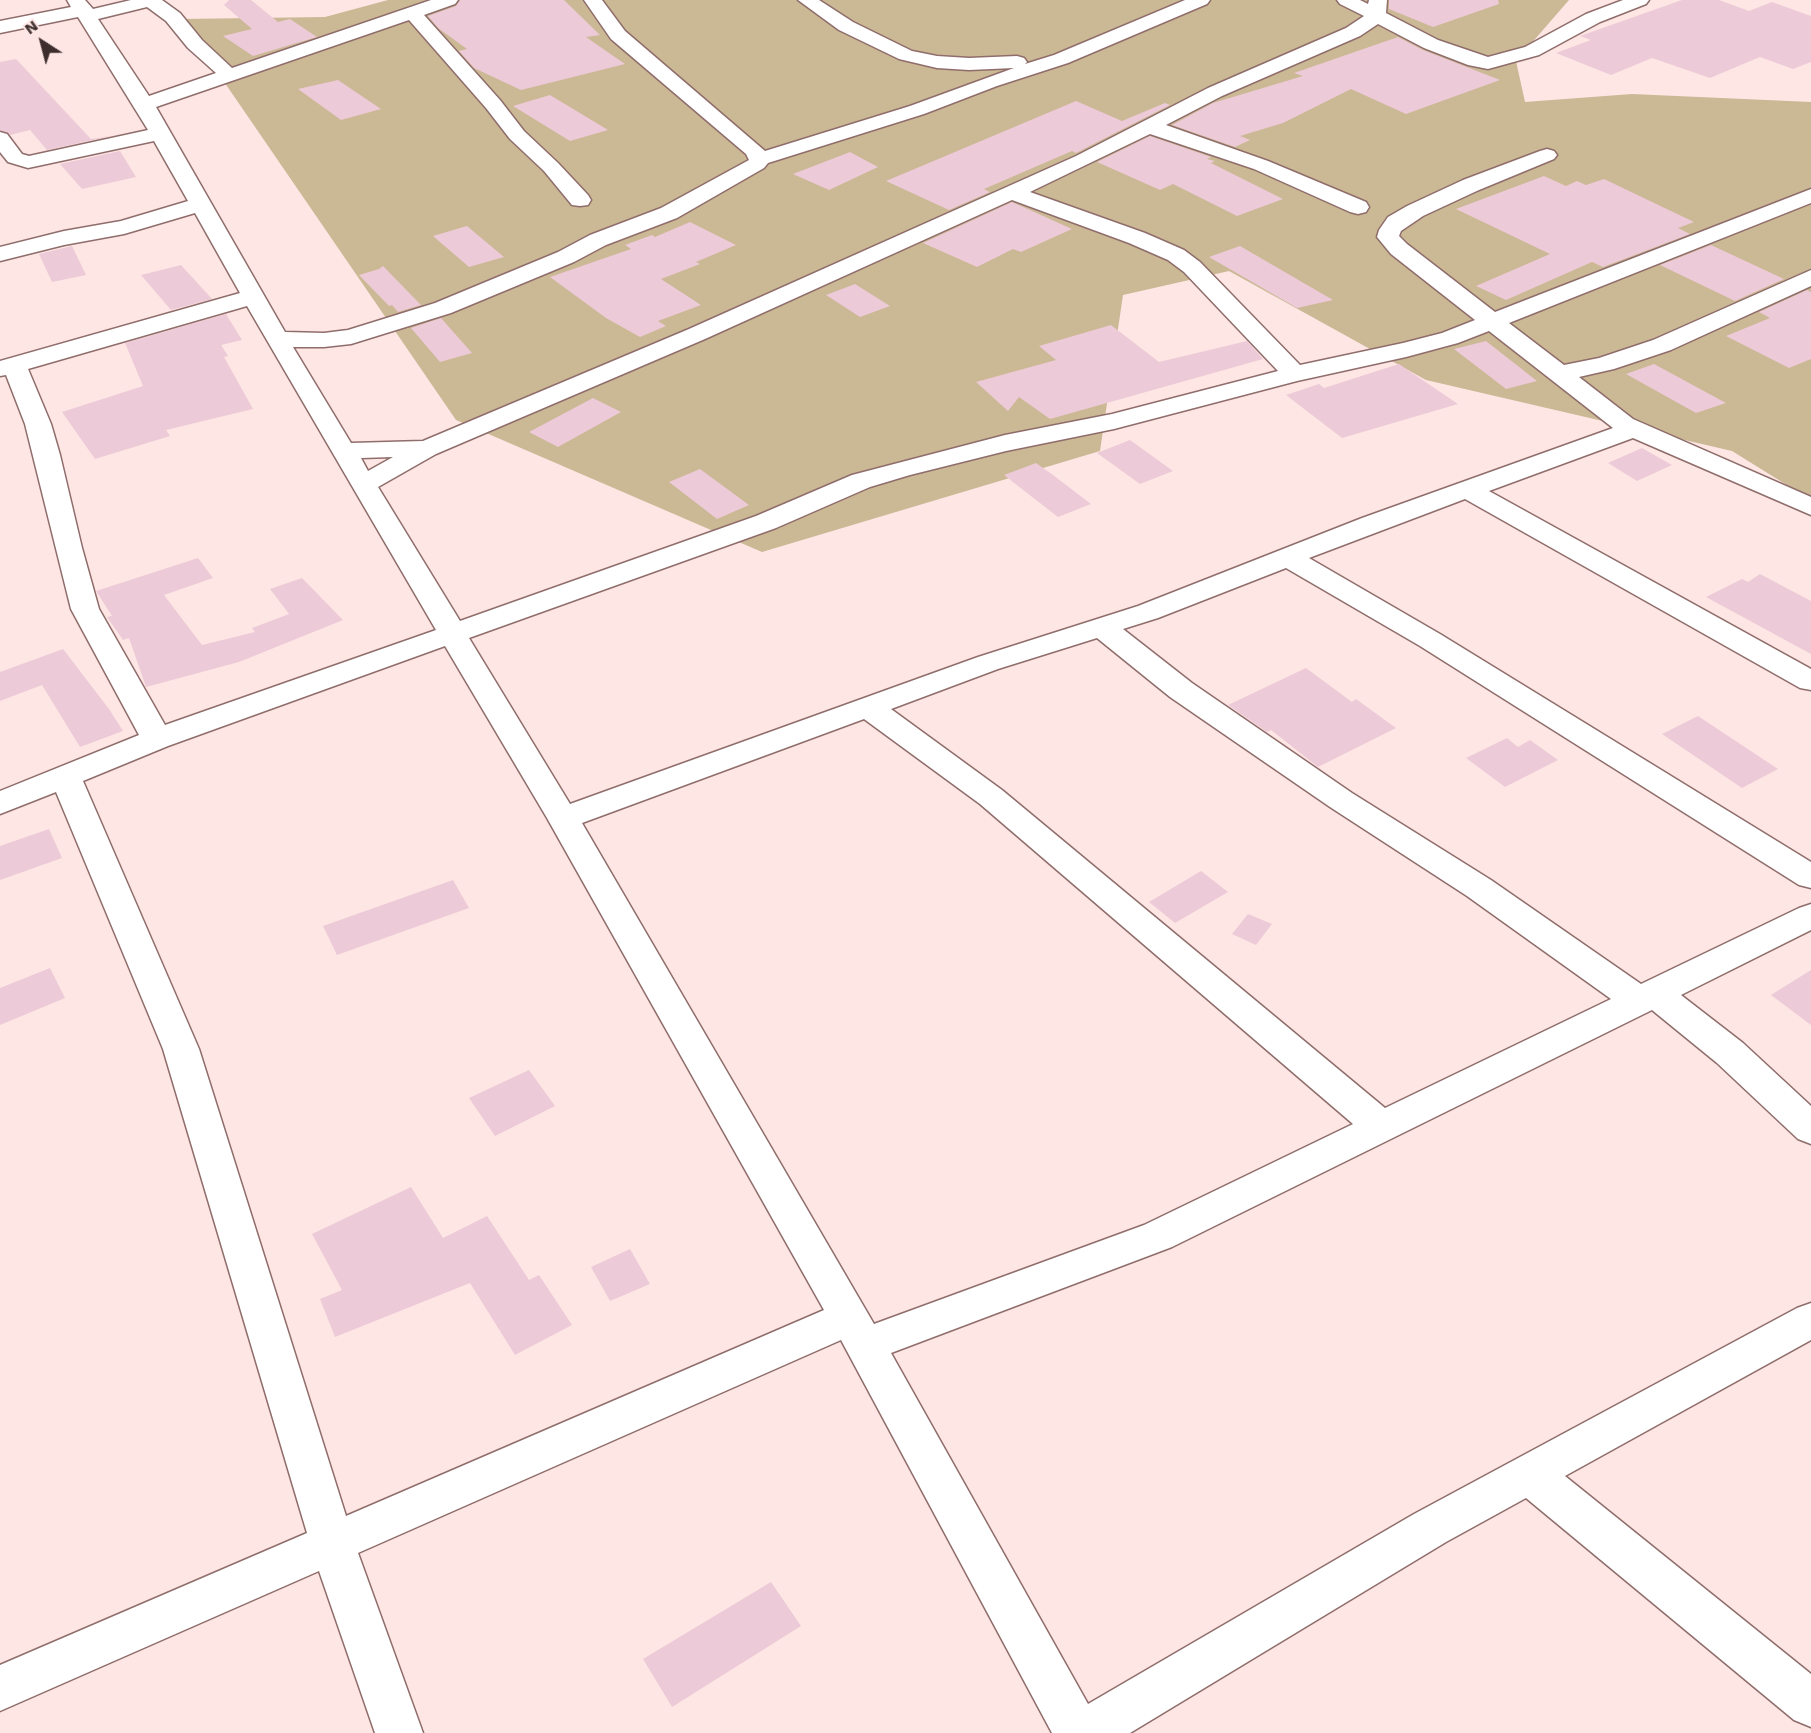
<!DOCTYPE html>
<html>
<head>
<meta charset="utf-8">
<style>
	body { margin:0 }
	#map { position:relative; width:1811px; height:1733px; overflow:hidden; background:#fde6e4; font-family:"Work Sans",sans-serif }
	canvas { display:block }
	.north { position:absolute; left:12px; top:12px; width:60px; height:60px; -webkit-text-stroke:4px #fde6e4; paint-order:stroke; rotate:324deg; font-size:16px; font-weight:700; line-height:24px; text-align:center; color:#3d2e2d }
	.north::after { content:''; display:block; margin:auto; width:21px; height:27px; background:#3d2e2d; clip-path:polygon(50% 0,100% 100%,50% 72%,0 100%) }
</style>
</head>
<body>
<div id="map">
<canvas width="1811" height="1733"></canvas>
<div class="north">N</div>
</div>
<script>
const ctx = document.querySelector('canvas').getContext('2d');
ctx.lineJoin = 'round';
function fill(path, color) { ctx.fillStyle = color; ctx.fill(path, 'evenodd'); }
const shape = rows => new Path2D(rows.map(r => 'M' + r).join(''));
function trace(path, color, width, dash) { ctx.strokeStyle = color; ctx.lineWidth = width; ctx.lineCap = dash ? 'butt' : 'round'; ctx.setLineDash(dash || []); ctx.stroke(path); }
fill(shape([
	[388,0,1569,0,1516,61,1525,102,1632,94,1811,102,1811,500,1732,451,1426,380,1229,271,1123,295,1100,451,762,552,456,420,181,19,325,17]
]), '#cbb895');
fill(shape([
	[229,0,251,0,278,22,290,19,317,37,253,56,223,36,252,29,224,5],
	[460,0,564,0,600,35,586,37,625,64,521,90,474,68,459,51,467,49,438,28,428,16,456,6],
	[1389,0,1498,0,1499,4,1433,27,1389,9],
	[1682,0,1719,0,1749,11,1772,2,1811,16,1811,62,1793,69,1760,57,1710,78,1652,58,1611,75,1556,53,1591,40,1580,36],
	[1398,37,1423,50,1500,80,1406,114,1351,89,1283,123,1240,136,1250,140,1235,147,1172,125,1213,103,1303,76,1294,73],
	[16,59,91,139,111,136,47,150,30,130,10,135,0,130,0,62],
	[338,80,381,109,341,120,298,89],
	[550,95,608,130,570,141,513,106],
	[1076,101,1122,121,1165,103,1170,105,1076,153,1072,151,984,189,990,192,949,210,886,181],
	[1150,136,1211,157,1207,159,1215,161,1211,163,1283,199,1237,216,1173,184,1160,190,1097,162],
	[120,151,136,177,82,189,60,164],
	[850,152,878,167,829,190,793,174],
	[1544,176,1566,186,1577,181,1586,185,1604,179,1694,222,1678,228,1690,234,1603,267,1592,262,1506,300,1476,286,1550,254,1456,209],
	[1012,202,1072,229,1021,252,1013,249,977,267,923,243],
	[690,222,736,245,696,262,700,264,661,279,701,305,658,321,666,326,640,337,606,318,550,277,631,249,625,245,652,235,655,237],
	[467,226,504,257,469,267,433,236],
	[1711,245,1784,279,1735,301,1660,265],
	[72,246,86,275,52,282,39,254],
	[1240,246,1333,300,1297,308,1209,257],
	[181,265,212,299,171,310,141,275],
	[383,266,385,268,421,305,398,312,392,305,389,306,359,275,379,269],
	[855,284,890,306,860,317,826,295],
	[1807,290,1811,292,1811,359,1789,368,1726,336,1770,318,1759,312],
	[226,314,242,340,221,345,228,356,224,357,253,409,166,430,170,436,95,459,62,412,143,386,125,343],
	[441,318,472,353,440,362,411,328],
	[1111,325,1159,362,1247,341,1263,359,1050,419,1019,397,1008,411,976,382,1056,360,1039,346],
	[1486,341,1537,381,1506,389,1454,349],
	[1399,364,1458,404,1342,438,1286,395,1319,384,1324,388],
	[1654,364,1726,403,1696,413,1626,374],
	[593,398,621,412,558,447,529,432],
	[1130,440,1173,471,1140,484,1097,453],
	[1642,448,1672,465,1637,481,1608,463],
	[1036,463,1053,475,1091,504,1058,517,1004,475],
	[700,469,749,505,717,519,669,482],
	[198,558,213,578,164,595,202,645,255,632,252,628,289,614,270,589,302,578,343,620,239,662,146,687,129,638,123,640,107,617,112,616,96,591],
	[1760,574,1811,601,1811,654,1706,597,1742,579,1748,582],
	[63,649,109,709,123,731,80,747,42,685,0,701,0,672],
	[1306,668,1352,702,1356,699,1396,728,1318,767,1271,730,1267,732,1228,705],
	[1698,716,1778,769,1742,788,1662,734],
	[1507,738,1518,747,1530,740,1558,760,1505,787,1466,758],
	[49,829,62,858,0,880,0,846],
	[1201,871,1228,892,1175,923,1149,902],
	[453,880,469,908,337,955,323,926],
	[1248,914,1272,924,1256,945,1232,934],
	[50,968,65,998,0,1025,0,988],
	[1811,970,1811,1025,1771,995],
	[529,1070,555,1106,495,1136,469,1098],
	[411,1187,443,1238,487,1216,529,1280,539,1275,572,1325,515,1355,470,1283,335,1337,320,1299,342,1290,312,1234],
	[630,1249,650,1284,610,1301,591,1267],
	[771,1582,801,1626,672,1707,643,1659]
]), '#edcad7');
const minor = shape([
	[67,0,85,0,93,9,131,0,162,0,180,13,202,40,232,68,431,0,458,0,455,4,424,15,500,100,524,131,558,163,588,195,591,200,588,205,580,206,572,205,544,171,510,139,486,108,409,20,156,107,285,332,324,333,348,330,435,303,558,252,590,235,661,208,749,160,746,154,611,39,584,0,602,0,625,31,765,151,910,106,1014,68,969,70,937,68,899,59,839,30,798,0,819,0,853,22,912,51,937,56,969,58,1017,56,1024,58,1027,62,1025,64,1054,55,1185,0,1210,0,1207,4,1068,63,997,86,924,114,768,163,764,168,677,218,606,245,574,262,451,313,351,344,324,347,293,347,351,443,423,441,689,329,1076,156,1208,88,1346,28,1364,16,1340,4,1337,0,1360,0,1368,4,1369,0,1387,0,1386,13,1438,40,1488,57,1525,47,1586,14,1623,0,1649,0,1646,4,1600,22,1539,55,1488,69,1468,65,1424,48,1378,24,1360,36,1222,96,1166,125,1268,161,1366,202,1369,207,1366,212,1358,214,1350,212,1254,169,1150,134,1030,192,1145,233,1184,250,1200,262,1300,365,1403,343,1442,333,1475,320,1391,254,1377,237,1379,230,1388,217,1407,206,1463,180,1540,151,1547,149,1554,151,1557,155,1554,159,1479,190,1423,216,1401,231,1399,236,1407,244,1495,312,1811,189,1811,203,1509,323,1564,365,1599,358,1653,340,1811,270,1811,286,1671,350,1614,369,1579,377,1633,419,1811,497,1811,515,1633,438,1489,491,1811,669,1811,690,1800,688,1465,499,1309,558,1440,634,1811,862,1811,888,1799,885,1420,646,1286,568,1158,618,1123,629,1192,683,1352,793,1491,880,1641,984,1799,908,1811,904,1811,930,1681,995,1743,1043,1811,1106,1811,1144,1798,1139,1717,1063,1652,1010,1172,1247,891,1353,1088,1704,1414,1514,1797,1308,1811,1303,1811,1340,1565,1476,1811,1674,1811,1727,1794,1720,1526,1498,1446,1542,1130,1733,1052,1733,841,1340,358,1553,423,1733,375,1733,319,1571,0,1711,0,1665,307,1533,163,1049,56,792,0,814,0,791,139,735,71,609,25,424,6,375,0,376,0,361,240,293,195,213,124,234,64,245,0,261,0,247,64,231,121,221,188,201,154,141,28,168,8,162,0,152,0,132,7,134,22,154,29,156,148,130,78,17,0,33,0,21,71,7,67,0],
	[147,7,166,21,188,48,216,73,149,96,98,19,147,7],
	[1012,200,1129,243,1168,260,1184,272,1278,371,1112,414,1005,435,852,475,756,516,460,621,378,487,436,454,705,339,1012,200],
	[247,306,436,630,165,725,99,609,82,548,60,455,51,424,28,369,247,306],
	[1489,331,1613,428,1362,518,1138,606,978,657,570,804,469,638,776,528,870,487,910,475,1006,451,1114,429,1297,381,1406,357,1458,343,1489,331],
	[393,457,368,471,361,458,393,457],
	[1097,638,1170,697,1330,807,1467,896,1611,999,1385,1108,1002,790,891,709,998,669,1097,638],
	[445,646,547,818,824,1310,346,1516,199,1049,83,781,168,746,445,646],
	[864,719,980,804,1353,1124,1144,1225,874,1324,582,823,864,719]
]);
trace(minor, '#8f6d6b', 3);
fill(minor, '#fff');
</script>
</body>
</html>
